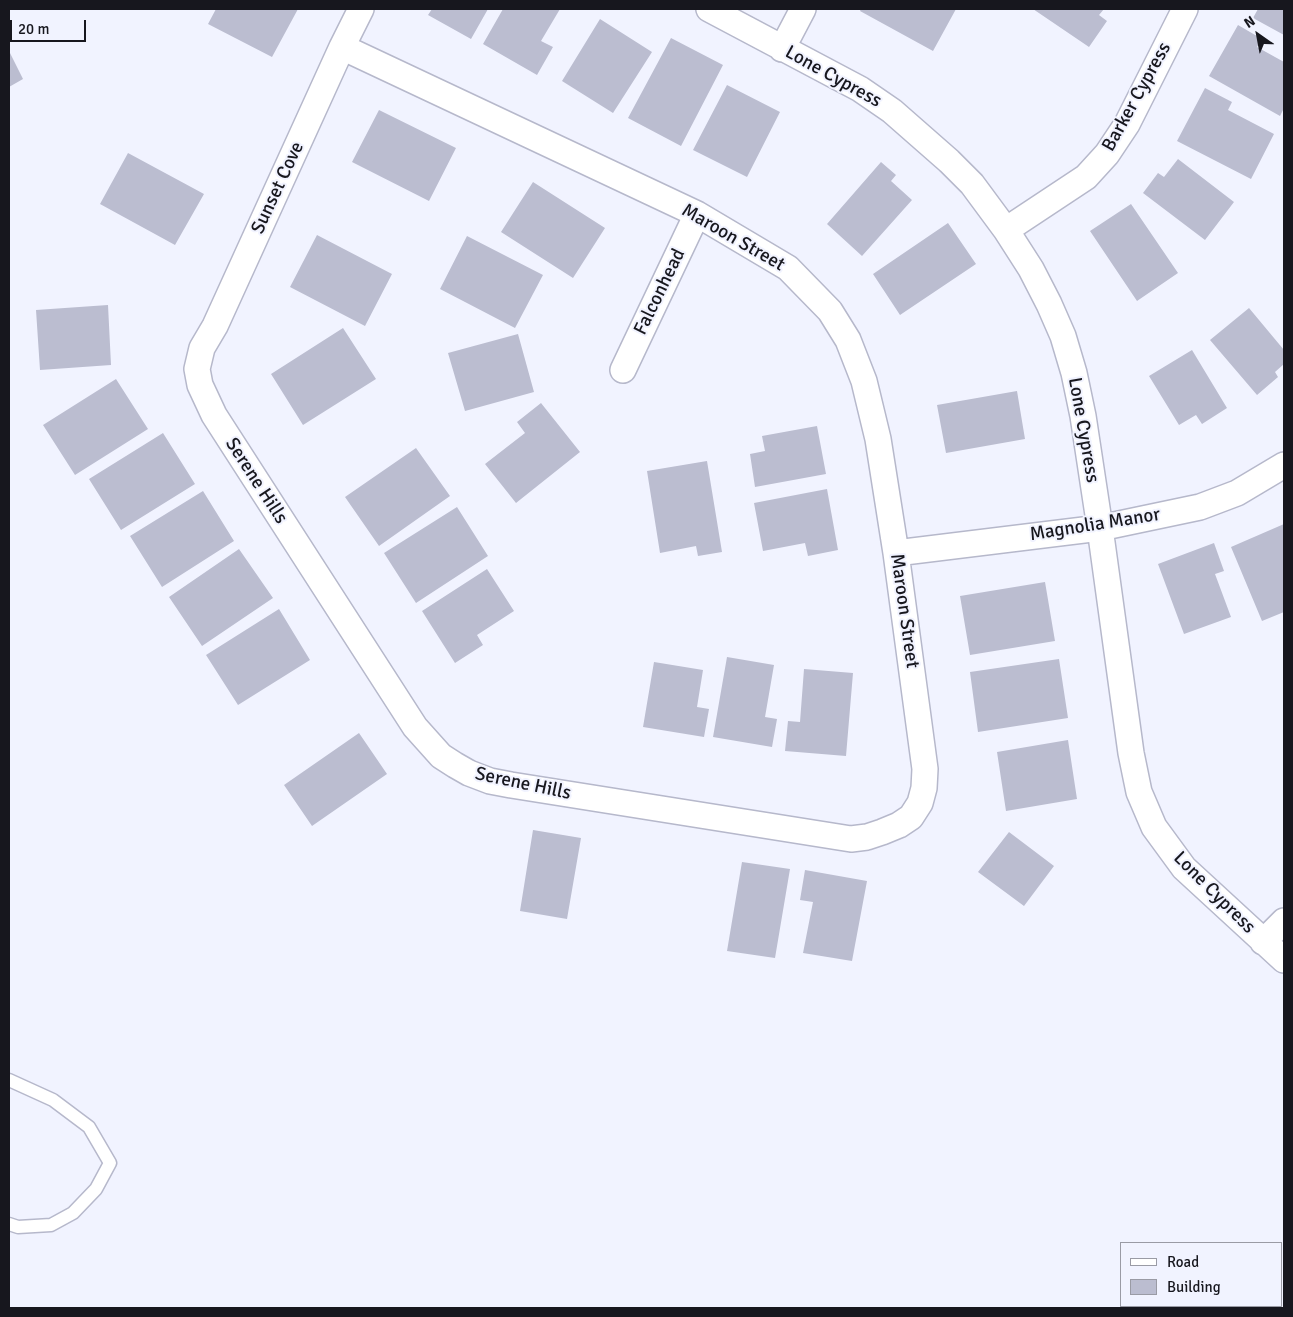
<!DOCTYPE html>
<html>
<head>
<meta charset="utf-8">
<style>
	body { margin:0 }
	#map { position:relative; width:1293px; height:1317px; overflow:hidden; background:#f1f3ff; font-family:Signika,sans-serif }
	canvas { display:block }
	.frame { position:absolute; inset:0; border:10px solid #17171e; pointer-events:none }
	.legend { position:absolute; left:1120px; top:1242px; width:162px; height:65px; box-sizing:border-box; background:#f1f3ff; border:1px solid #9a9ba5; margin:0; padding:6px 9px; list-style:none; font-size:15px; color:#17171e }
	.legend li { display:flex; align-items:center; gap:10px; height:25px }
	.legend b { width:25px; border:1px solid #9a9ba5 }
	.north { position:absolute; left:1233px; top:10px; width:50px; height:50px; -webkit-text-stroke:4px #f1f3ff; paint-order:stroke; rotate:327deg; font-size:14px; font-weight:700; line-height:20px; text-align:center; color:#17171e }
	.north::after { content:''; display:block; margin:auto; width:18px; height:22px; background:#17171e; clip-path:polygon(50% 0,100% 100%,50% 72%,0 100%) }
	.scale { position:absolute; left:10px; top:20px; width:76px; height:22px; box-sizing:border-box; border:2px solid #17171e; border-top:0; padding-left:6px; font-size:15px; line-height:18px; white-space:nowrap; color:#17171e; -webkit-text-stroke:4px #f1f3ff; paint-order:stroke }
</style>
</head>
<body>
<div id="map">
<canvas width="1293" height="1317"></canvas>
<div class="frame"></div>
<ul class="legend">
<li><b style="height:6px;background:#fff"></b>Road</li>
<li><b style="height:14px;background:#bbbdd0"></b>Building</li>
</ul>
<div class="north">N</div>
<div class="scale">20 m</div>
</div>
<script>
const ctx = document.querySelector('canvas').getContext('2d');
ctx.lineJoin = 'round';
function fill(path, color) { ctx.fillStyle = color; ctx.fill(path, 'evenodd'); }
const shape = rows => new Path2D(rows.map(r => 'M' + r).join(''));
function trace(path, color, width, dash) { ctx.strokeStyle = color; ctx.lineWidth = width; ctx.lineCap = dash ? 'butt' : 'round'; ctx.setLineDash(dash || []); ctx.stroke(path); }
function write(font, color, halo, rows, align = 'center') {
  ctx.font = font + ' Signika,sans-serif'; ctx.lineWidth = 4; ctx.setLineDash([]); ctx.textBaseline = 'middle'; ctx.strokeStyle = halo; ctx.fillStyle = color; for (const [text, x, y, turn = 0] of rows) {
    ctx.save(); ctx.translate(x, y); ctx.rotate((+turn || 0) * Math.PI / 180); ctx.textAlign = isNaN(turn) ? turn : align; if (halo) ctx.strokeText(text, 0, 0); ctx.fillText(text, 0, 0); ctx.restore();
  }
}
fill(shape([
	[216,9,298,9,272,57,208,24],
	[432,9,488,9,471,39,428,15],
	[503,9,560,9,541,41,553,47,537,75,483,44],
	[861,9,956,9,933,51,860,11],
	[1033,9,1104,9,1099,15,1107,21,1089,47],
	[1258,9,1284,9,1284,35,1253,18],
	[600,19,652,52,613,113,562,81],
	[1238,25,1262,39,1257,47,1284,62,1284,108,1280,116,1209,76],
	[671,38,723,65,681,146,628,118],
	[9,51,23,79,9,87],
	[727,85,780,112,747,177,693,150],
	[1205,88,1232,102,1228,110,1274,134,1251,179,1177,141],
	[379,110,456,148,429,201,352,162],
	[128,153,204,194,175,245,100,204],
	[1178,159,1234,202,1205,240,1143,193,1158,173,1164,177],
	[881,162,896,175,891,181,912,200,862,256,827,224],
	[533,182,605,228,573,278,501,232],
	[1131,204,1178,273,1137,301,1090,231],
	[948,223,976,264,900,315,873,274],
	[317,235,392,274,365,326,290,287],
	[467,236,543,275,515,328,440,289],
	[108,305,111,365,40,370,36,310],
	[1249,308,1284,350,1284,364,1275,372,1278,377,1257,395,1210,340],
	[343,328,376,379,303,425,271,374],
	[518,334,534,392,465,411,448,353],
	[1192,350,1227,408,1202,424,1196,415,1179,425,1149,376],
	[116,379,148,429,75,475,43,425],
	[1017,391,1025,439,946,453,937,405],
	[541,403,580,452,516,503,485,464,525,433,517,422],
	[817,426,826,474,755,487,750,454,765,451,762,436],
	[163,433,195,484,121,530,89,479],
	[416,448,450,496,379,546,345,497],
	[707,461,722,552,698,556,696,546,660,553,647,471],
	[827,489,838,550,808,556,805,543,763,551,754,503],
	[203,491,234,541,162,587,130,536],
	[457,507,488,556,416,603,384,553],
	[1284,524,1284,612,1262,621,1231,547],
	[1214,543,1224,571,1215,574,1231,617,1184,634,1158,564],
	[239,549,273,598,202,646,169,597],
	[487,569,514,611,477,635,483,645,455,663,422,611],
	[1045,582,1055,641,970,655,960,596],
	[279,609,310,660,238,705,206,655],
	[727,657,774,665,765,717,777,719,772,747,713,737],
	[1059,659,1068,718,978,732,970,672],
	[654,662,703,670,697,707,709,709,704,737,643,727],
	[804,669,853,673,846,756,785,751,788,721,800,722],
	[359,733,387,774,312,826,284,785],
	[1068,740,1077,799,1006,811,997,752],
	[533,830,581,838,567,919,520,911],
	[1009,832,1054,866,1024,906,978,872],
	[742,862,790,869,775,958,727,951],
	[805,870,867,881,852,961,803,953,813,902,800,900]
]), '#bbbdd0');
const lane = shape([
	[9,1080,53,1100,89,1127,110,1163,96,1189,73,1213,51,1225,18,1227,9,1224]
]);
const street = shape([
	[709,9,860,89,892,111,949,161,972,184,1006,230,1031,269,1049,304,1063,336,1074,373,1083,416,1100,528,1131,753,1139,792,1154,827,1184,868,1284,960],
	[342,47,697,214,788,268,830,311,848,340,864,381,878,439,896,553,925,769,924,788,920,803,911,817,899,825,882,832,867,837,851,839,511,785,490,781,469,773,455,765,441,756,415,727,214,415,200,385,197,369,202,348,215,326,342,47,361,9],
	[782,49,803,9],
	[1006,230,1086,177,1107,154,1127,124,1185,9],
	[623,370,697,214],
	[896,553,1100,528,1200,507,1237,493,1284,465],
	[1263,942,1284,921]
]);
trace(lane, '#b6b8cb', 15);
trace(street, '#b6b8cb', 28);
trace(lane, '#fff', 12);
trace(street, '#fff', 25);
write('19px', '#17171e', '#f1f3ff', [
	["Lone Cypress",833,77,29],
	["Barker Cypress",1137,97,-61],
	["Sunset Cove",278,188,-65],
	["Maroon Street",733,238,30],
	["Falconhead",660,292,-64],
	["Lone Cypress",1083,430,80],
	["Serene Hills",256,481,57],
	["Magnolia Manor",1095,525,-9],
	["Maroon Street",904,611,82],
	["Serene Hills",523,784,12],
	["Lone Cypress",1214,893,45]
]);
</script>
</body>
</html>
